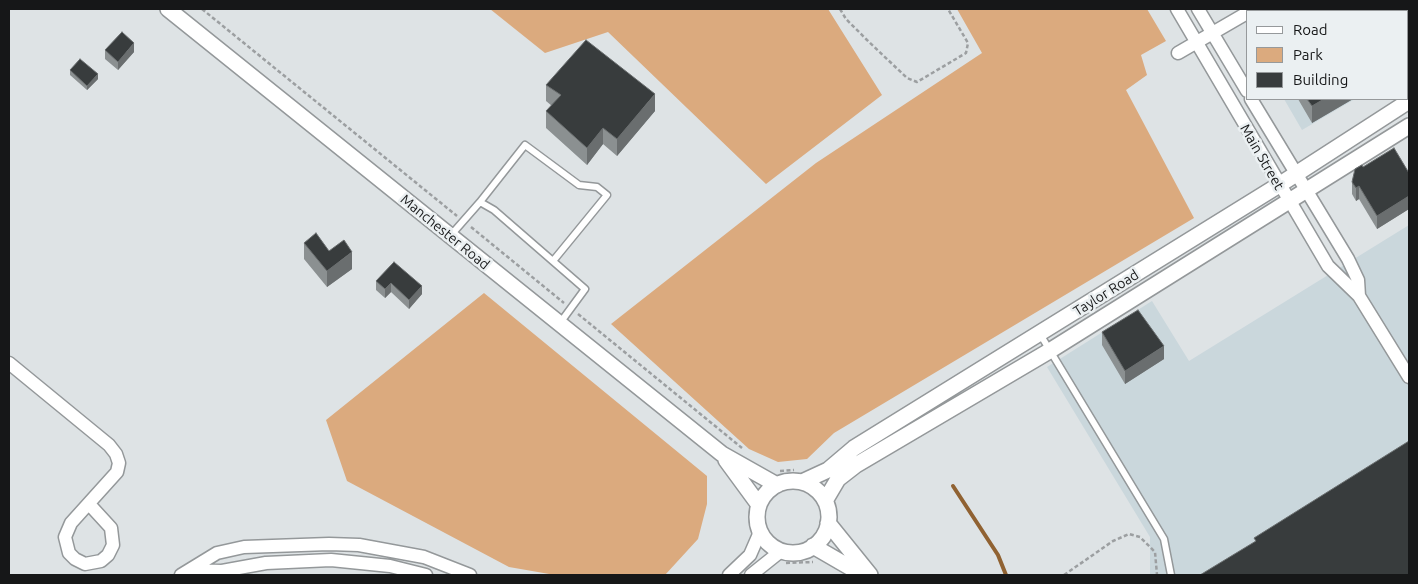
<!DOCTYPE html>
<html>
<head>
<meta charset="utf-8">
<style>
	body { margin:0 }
	#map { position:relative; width:1418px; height:584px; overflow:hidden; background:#dee3e5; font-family:Ubuntu,sans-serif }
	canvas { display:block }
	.frame { position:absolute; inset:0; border:10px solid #161718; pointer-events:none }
	.legend { position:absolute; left:1246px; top:10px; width:162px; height:90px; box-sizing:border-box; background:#ebf0f2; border:1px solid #96999b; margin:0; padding:6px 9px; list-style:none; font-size:15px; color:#161718 }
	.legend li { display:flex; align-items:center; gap:10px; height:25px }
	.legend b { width:25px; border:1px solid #96999b }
</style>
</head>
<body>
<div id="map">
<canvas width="1418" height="584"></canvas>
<div class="frame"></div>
<ul class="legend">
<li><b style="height:6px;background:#fff"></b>Road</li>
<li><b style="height:14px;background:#dbaa7e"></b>Park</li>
<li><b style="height:14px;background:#383c3d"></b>Building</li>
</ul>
</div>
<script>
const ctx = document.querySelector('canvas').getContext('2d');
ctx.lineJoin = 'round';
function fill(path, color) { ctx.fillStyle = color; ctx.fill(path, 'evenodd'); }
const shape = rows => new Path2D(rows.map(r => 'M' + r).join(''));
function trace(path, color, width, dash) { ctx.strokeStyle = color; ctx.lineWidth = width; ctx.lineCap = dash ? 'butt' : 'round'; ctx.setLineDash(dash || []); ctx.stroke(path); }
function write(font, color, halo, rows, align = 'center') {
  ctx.font = font + ' Ubuntu,sans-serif'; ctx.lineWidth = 5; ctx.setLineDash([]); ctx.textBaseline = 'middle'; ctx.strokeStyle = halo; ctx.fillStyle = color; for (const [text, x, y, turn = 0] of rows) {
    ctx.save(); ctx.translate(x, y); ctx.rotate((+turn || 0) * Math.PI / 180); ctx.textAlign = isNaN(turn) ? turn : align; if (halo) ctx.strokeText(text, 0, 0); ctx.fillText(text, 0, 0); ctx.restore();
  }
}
fill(shape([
	[1280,9,1407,9,1409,13,1409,67,1407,68,1407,11,1276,11],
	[1284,99,1355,99,1302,130],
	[1409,225,1409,575,1150,575,1150,537,1047,367,1152,301,1189,361]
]), '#cad7dc');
fill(shape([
	[490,9,828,9,882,95,766,184,608,32,545,53],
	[957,9,1147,9,1166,41,1141,55,1147,75,1126,90,1194,218,834,433,807,459,778,462,749,449,611,324,816,163,982,53],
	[484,293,707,476,707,504,698,539,665,575,555,575,509,567,347,481,326,420]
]), '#dbaa7e');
trace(shape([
	[953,486,998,555,1006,575]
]), '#906232', 4);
const service = shape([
	[480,202,525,145,579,185,597,187,607,195,553,261],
	[451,235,480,202,494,210,585,289,560,323],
	[1040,334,1164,539,1171,575]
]);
const minor = shape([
	[1177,9,1328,266,1359,296,1358,280,1348,259,1251,99],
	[1198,9,1247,91],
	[1178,53,1247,13],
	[1359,296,1409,377],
	[9,363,109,445,116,454,119,463,117,472,71,523,65,537,69,553,75,559,85,564,101,561,108,555,113,545,111,528,89,504],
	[192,570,222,571,266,563,331,560,390,566,426,575],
	[181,575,217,553,244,547,329,544,359,545,424,557,470,575],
	[729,575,750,555,760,532],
	[751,575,781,551]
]);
const tertiary = shape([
	[168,9,722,454,777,485],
	[726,460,759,505],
	'757 517a36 36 0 1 1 72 0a36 36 0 1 1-72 0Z',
	[802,482,828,470,854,448,1279,185,1409,101],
	[825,501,838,479,856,465,1051,350,1409,126],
	[828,523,870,575],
	[813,546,863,575]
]);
trace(service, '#94989a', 9);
trace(minor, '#94989a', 15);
trace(tertiary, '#94989a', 18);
trace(shape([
	[202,9,457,216],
	[840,9,846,19,867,40,907,78,917,82,966,53,968,43,948,9],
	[471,227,564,303],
	[578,314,742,448],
	[780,471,794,470],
	[786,563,813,562],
	[1064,575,1113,541,1129,534,1140,537,1155,552,1157,575]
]), '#9c9fa1', 2.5, [4, 2.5]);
trace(service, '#fff', 6);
trace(minor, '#fff', 12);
trace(tertiary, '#fff', 15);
fill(shape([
	[105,50,134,52,118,70,105,59],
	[70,70,98,79,87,90,70,75],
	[546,85,655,111,617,156,603,144,587,165,546,128,546,111,552,106,546,101],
	[1298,99,1353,99,1312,123],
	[1363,167,1409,173,1409,209,1377,229,1359,199,1356,201,1352,194,1352,182],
	[304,243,352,269,327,287,304,259],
	[394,262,422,294,409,309,391,292,385,298,376,290,376,281],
	[1102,332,1164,359,1125,384,1102,345]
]), '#8b9091');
fill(shape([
	[134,43,134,52,118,70,118,62],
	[98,74,98,79,87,90,87,86],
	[655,94,655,111,617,156,617,139],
	[1324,99,1353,99,1312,123,1312,106],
	[603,128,603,144,587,165,587,148],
	[1359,186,1359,199,1356,201,1356,188],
	[1409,196,1409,209,1377,229,1377,216],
	[352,252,352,269,327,287,327,271],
	[391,283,391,292,385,298,385,289],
	[422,286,422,294,409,309,409,300],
	[1164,346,1164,359,1125,384,1125,371]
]), '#6a6e6f');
const building = shape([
	[1311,9,1336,9,1338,11,1307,11,1311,9],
	[122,32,134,43,118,62,105,50,122,32],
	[586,40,655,94,617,139,603,128,587,148,546,111,561,95,546,85,586,40],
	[80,59,98,74,87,86,70,70,80,59],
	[1307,99,1324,99,1312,106,1307,99],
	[1394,148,1409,173,1409,196,1377,216,1359,186,1356,188,1352,182,1355,169,1362,165,1363,167,1394,148],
	[316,233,329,251,344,240,352,252,327,271,304,243,316,233],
	[394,262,422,286,409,300,391,283,385,289,376,281,394,262],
	[1138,310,1164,346,1125,371,1102,332,1138,310],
	[1409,441,1409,575,1200,575,1256,541,1254,538,1409,441]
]);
fill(building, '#383c3d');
trace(building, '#6a6e6f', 1);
write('14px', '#161718', '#ebf0f2', [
	["Main Street",1262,157,60],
	["Manchester Road",445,232,39],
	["Taylor Road",1106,293,-32]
]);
</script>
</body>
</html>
